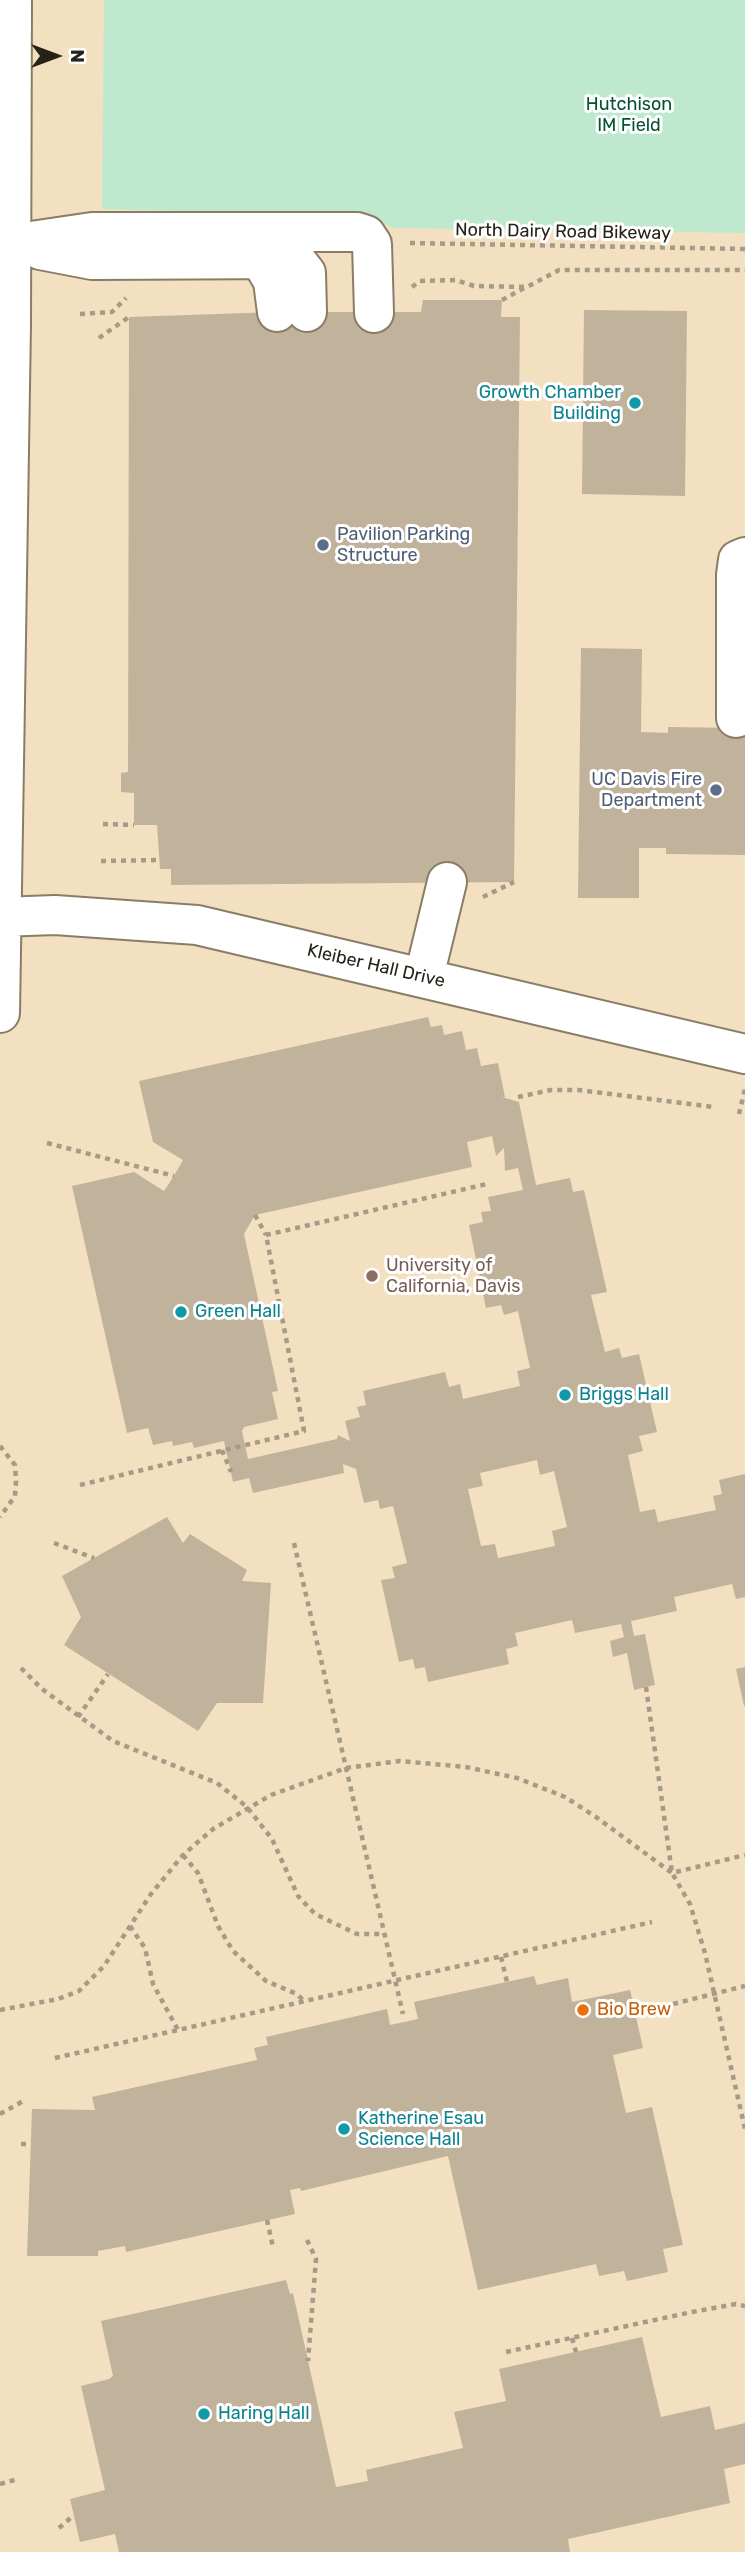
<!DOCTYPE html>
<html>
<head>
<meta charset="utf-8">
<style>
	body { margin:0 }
	#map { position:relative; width:745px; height:2552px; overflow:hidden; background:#f7e9d0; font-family:Rubik,sans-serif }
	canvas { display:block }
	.north { position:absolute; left:21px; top:21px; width:70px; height:70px; -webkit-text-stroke:5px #fff; paint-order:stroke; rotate:90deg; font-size:19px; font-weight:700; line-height:28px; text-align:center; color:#272218 }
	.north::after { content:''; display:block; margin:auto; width:24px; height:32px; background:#272218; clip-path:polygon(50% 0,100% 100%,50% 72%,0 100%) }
</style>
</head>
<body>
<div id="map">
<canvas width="745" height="2552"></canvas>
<div class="north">N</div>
</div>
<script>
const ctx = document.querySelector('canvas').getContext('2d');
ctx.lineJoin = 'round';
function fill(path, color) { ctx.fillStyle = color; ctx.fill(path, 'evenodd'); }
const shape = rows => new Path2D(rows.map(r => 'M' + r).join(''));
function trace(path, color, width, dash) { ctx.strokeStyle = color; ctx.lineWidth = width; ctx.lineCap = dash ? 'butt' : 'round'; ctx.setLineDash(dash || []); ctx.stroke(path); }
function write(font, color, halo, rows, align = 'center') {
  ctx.font = font + ' Rubik,sans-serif'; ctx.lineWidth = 6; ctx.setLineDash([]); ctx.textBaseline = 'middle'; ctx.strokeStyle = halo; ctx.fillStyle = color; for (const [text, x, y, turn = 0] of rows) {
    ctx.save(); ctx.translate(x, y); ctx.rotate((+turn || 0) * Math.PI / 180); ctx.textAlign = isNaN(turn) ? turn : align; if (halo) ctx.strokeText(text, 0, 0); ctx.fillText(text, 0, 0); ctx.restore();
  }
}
fill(shape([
	[0,0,745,0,745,2552,0,2552]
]), '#f2e0c0');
fill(shape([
	[104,0,745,0,745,233,393,228,374,216,102,209]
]), '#bee9cf');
fill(shape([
	[423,300,502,300,501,317,520,317,514,882,171,885,171,869,160,869,157,825,134,825,134,793,121,792,121,773,128,772,129,317,277,312,421,312],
	[584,310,687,311,685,496,582,494],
	[581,648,642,649,641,732,668,733,668,727,745,728,745,855,666,854,666,848,639,848,639,898,578,898],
	[428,1017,431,1027,442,1025,444,1035,462,1031,466,1050,477,1048,481,1066,498,1063,505,1097,502,1097,519,1102,536,1185,570,1178,573,1192,584,1190,607,1292,591,1295,605,1352,619,1348,622,1358,639,1354,657,1432,639,1436,643,1451,628,1455,640,1512,655,1509,658,1522,716,1510,713,1496,722,1494,719,1480,745,1474,745,1597,736,1599,732,1584,674,1597,677,1611,631,1621,634,1636,645,1634,655,1685,634,1690,627,1653,613,1657,610,1641,624,1637,621,1624,575,1633,572,1620,515,1633,518,1646,506,1649,509,1664,428,1682,425,1667,415,1669,413,1659,399,1662,381,1580,395,1578,392,1567,407,1563,393,1506,380,1509,378,1500,364,1503,356,1469,343,1464,344,1473,253,1493,249,1478,233,1482,224,1441,194,1448,192,1442,173,1446,172,1441,153,1445,148,1428,127,1433,72,1186,134,1172,164,1191,174,1176,183,1160,153,1142,139,1081],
	[492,1136,496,1156,504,1148,505,1171,518,1168,523,1190,488,1197,491,1211,481,1212,483,1222,469,1225,486,1308,501,1305,504,1315,518,1311,530,1368,517,1371,520,1386,463,1399,460,1384,449,1387,445,1372,363,1391,366,1405,357,1407,360,1417,345,1421,350,1441,338,1435,337,1439,248,1459,242,1431,244,1427,278,1419,272,1392,278,1391,244,1234,255,1215,472,1167,467,1142],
	[537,1460,540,1475,554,1471,567,1527,552,1531,555,1546,498,1558,495,1544,481,1546,468,1489,483,1486,480,1473],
	[167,1517,183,1543,190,1534,247,1570,242,1581,271,1583,263,1703,217,1703,198,1731,64,1645,81,1617,62,1576],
	[745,1667,745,1706,744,1706,736,1669],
	[534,1976,537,1985,568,1978,572,2002,630,1990,643,2048,613,2055,626,2113,652,2107,683,2245,663,2249,668,2272,627,2281,624,2271,599,2276,596,2264,478,2290,448,2156,301,2191,300,2188,290,2190,295,2214,126,2252,125,2246,98,2251,98,2256,27,2256,32,2109,95,2110,92,2097,257,2060,254,2048,268,2045,266,2037,387,2009,390,2025,418,2019,414,2002],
	[286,2280,290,2294,293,2293,336,2487,368,2481,366,2470,463,2448,454,2412,506,2401,499,2369,642,2337,661,2417,710,2406,715,2430,745,2423,745,2464,724,2469,730,2503,568,2539,570,2552,119,2552,115,2534,80,2542,70,2499,105,2490,81,2386,109,2379,113,2376,101,2321]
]), '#c1b39b');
const minor = shape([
	[11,244,92,232,357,232,366,235,372,244,374,313],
	[40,250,92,260,295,259,306,273,307,312],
	[260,259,273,281,277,312],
	[736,718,736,575,738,560,745,557],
	[0,917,55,915,197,925,745,1054],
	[424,977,447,882],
	[0,1013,11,325,12,0]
]);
trace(minor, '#8a7d66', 42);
trace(shape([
	[410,243,745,249],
	[412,287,420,281,456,280,474,286,527,287,559,270,745,270],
	[502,300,526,287],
	[80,314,112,312,126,298],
	[99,338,129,317],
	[103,824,134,825],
	[101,861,159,860],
	[483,897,514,882],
	[518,1097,551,1090,579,1090,714,1107],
	[739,1114,745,1089],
	[47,1143,174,1176],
	[255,1215,266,1235],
	[0,1446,15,1465,16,1481,15,1496,0,1517],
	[222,1450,231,1472],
	[80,1485,304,1431,266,1235,487,1184],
	[54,1543,94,1558],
	[294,1543,403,2014],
	[21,1668,42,1689,113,1741,217,1783,247,1807,272,1839,298,1896,315,1914,357,1934,384,1934],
	[646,1687,672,1873,690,1904,705,1953,745,2129],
	[78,1717,108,1674],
	[183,1855,198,1873,218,1926,233,1951,266,1981,297,1994,305,2002],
	[130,1926,145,1948,153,1984,178,2030],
	[501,1957,507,1982],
	[0,2010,58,1999,79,1991,104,1966,151,1894,183,1855,213,1829,271,1795,346,1768,400,1761,466,1767,517,1778,565,1797,596,1817,672,1873,745,1855],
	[634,2010,645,2011,745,1986],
	[55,2058,652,1922],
	[0,2114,25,2100],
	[21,2144,31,2144],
	[267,2220,273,2247],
	[307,2240,316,2259,308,2361],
	[572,2338,576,2352],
	[506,2352,692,2312,736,2304,745,2306],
	[0,2484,18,2479],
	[59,2528,74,2515]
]), '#a59b87', 4.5, [5, 5]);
trace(minor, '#fff', 38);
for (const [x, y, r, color] of [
	[635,403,7,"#0f9aa8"],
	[323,545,7,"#5c6f8a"],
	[716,790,7,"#5c6f8a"],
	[372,1276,7,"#8d6e63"],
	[181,1312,7,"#0f9aa8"],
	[565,1395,7,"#0f9aa8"],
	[583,2010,7,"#e8710a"],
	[344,2129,7,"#0f9aa8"],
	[204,2414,7,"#0f9aa8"]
]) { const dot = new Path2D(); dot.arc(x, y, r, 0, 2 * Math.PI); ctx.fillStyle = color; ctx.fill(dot); trace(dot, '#fff', 2.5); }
write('18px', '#035232', '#fff', [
	["Hutchison",629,105],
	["IM Field",629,126]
]);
write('18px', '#272218', '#fff', [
	["North Dairy Road Bikeway",563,232,1],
	["Kleiber Hall Drive",376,966,13]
]);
write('18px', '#0d838f', '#fff', [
	["Growth Chamber",621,393,"right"],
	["Building",621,414,"right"],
	["Green Hall",195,1312],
	["Briggs Hall",579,1395],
	["Katherine Esau",358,2119],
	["Science Hall",358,2140],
	["Haring Hall",218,2414]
], 'left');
write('18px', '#4e5e75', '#fff', [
	["Pavilion Parking",337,535],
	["Structure",337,556],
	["UC Davis Fire",702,780,"right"],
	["Department",702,801,"right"]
], 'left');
write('18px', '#785e54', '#fff', [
	["University of",386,1266],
	["California, Davis",386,1287]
], 'left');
write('18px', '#c56008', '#fff', [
	["Bio Brew",597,2010]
], 'left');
</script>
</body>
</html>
